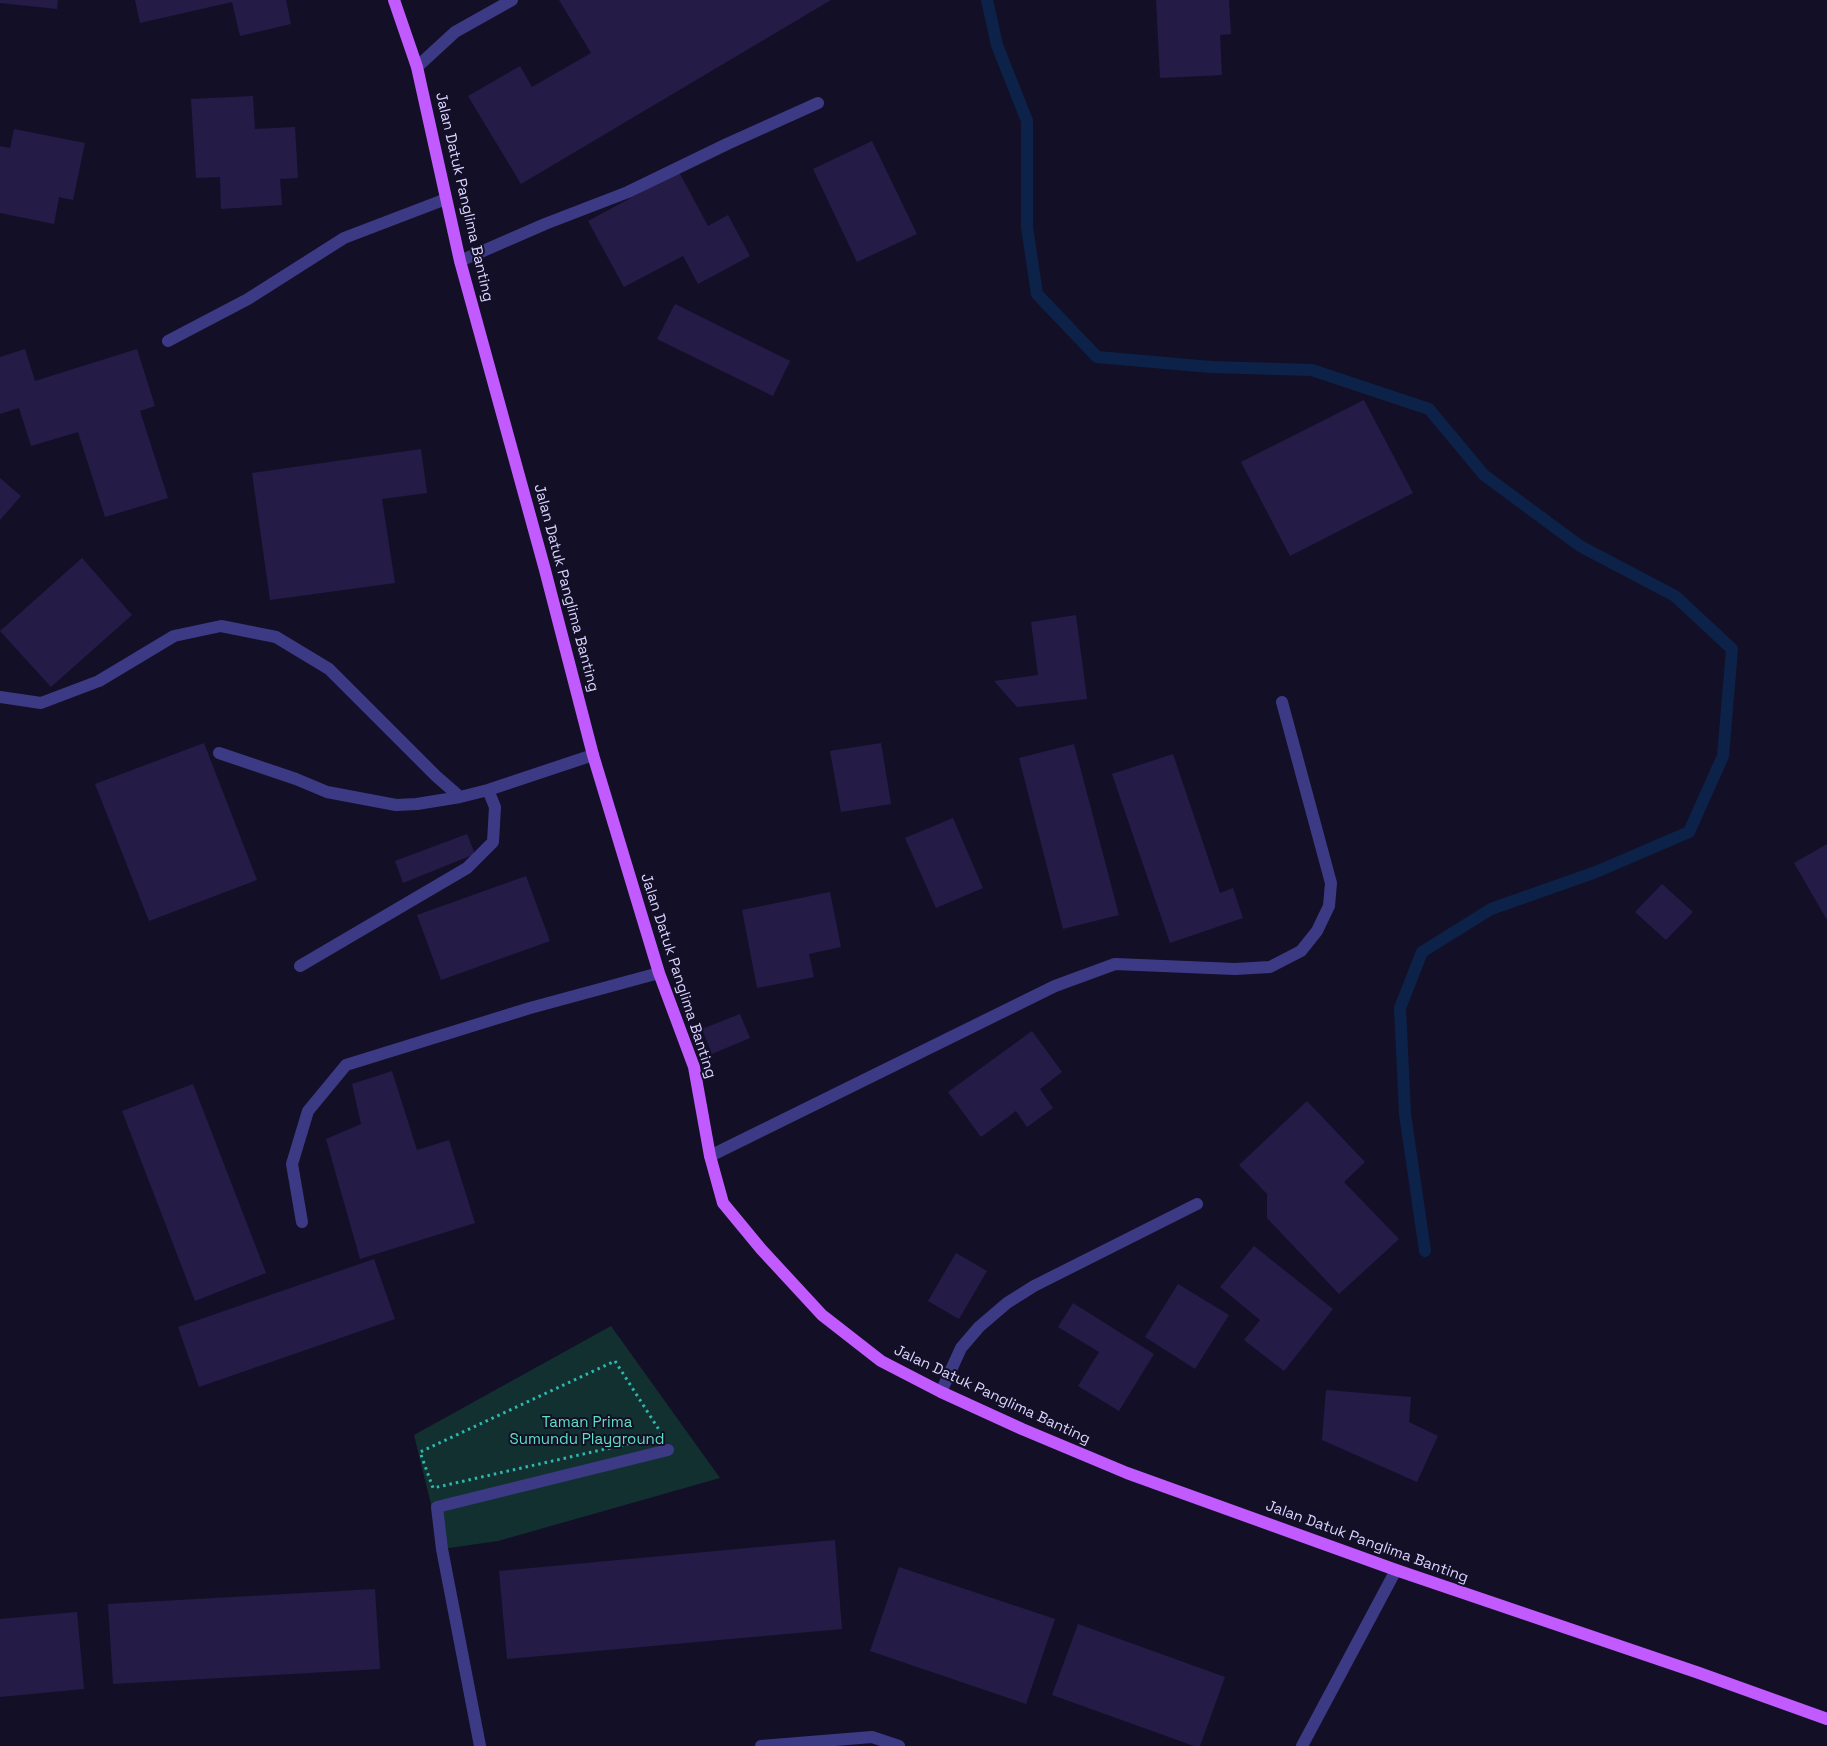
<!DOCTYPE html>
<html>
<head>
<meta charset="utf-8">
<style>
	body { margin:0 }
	canvas { display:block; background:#130f26 }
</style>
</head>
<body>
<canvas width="1827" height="1746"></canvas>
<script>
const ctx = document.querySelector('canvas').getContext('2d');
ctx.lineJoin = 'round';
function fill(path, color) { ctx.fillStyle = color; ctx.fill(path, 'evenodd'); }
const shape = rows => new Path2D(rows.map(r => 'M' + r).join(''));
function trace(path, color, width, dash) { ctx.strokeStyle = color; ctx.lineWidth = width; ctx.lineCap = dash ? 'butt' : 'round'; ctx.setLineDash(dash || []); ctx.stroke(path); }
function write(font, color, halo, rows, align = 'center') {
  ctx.font = font + ' "Space Grotesk",sans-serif'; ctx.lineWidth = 4; ctx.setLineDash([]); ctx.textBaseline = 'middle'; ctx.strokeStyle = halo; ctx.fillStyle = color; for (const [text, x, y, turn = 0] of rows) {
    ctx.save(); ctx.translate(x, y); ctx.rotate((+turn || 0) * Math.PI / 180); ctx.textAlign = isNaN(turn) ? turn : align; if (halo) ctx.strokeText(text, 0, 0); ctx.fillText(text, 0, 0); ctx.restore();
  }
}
fill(shape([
	[611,1326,720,1478,498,1541,442,1549,414,1435]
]), '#12302f');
trace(shape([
	[987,0,997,45,1027,121,1027,227,1037,294,1097,357,1211,367,1312,370,1429,409,1484,475,1580,546,1675,596,1732,649,1723,756,1689,832,1596,872,1491,909,1422,952,1400,1008,1405,1114,1425,1251]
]), '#0c2248', 12);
fill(shape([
	[0,0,58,0,57,9,0,3],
	[135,0,286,0,291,24,240,36,232,2,140,23],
	[559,0,831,0,521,184,468,96,520,66,532,87,591,53],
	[1156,0,1229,0,1231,34,1220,35,1222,75,1160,78],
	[253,96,255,129,295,127,298,178,280,179,282,205,221,209,220,177,196,178,191,99],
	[14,129,85,143,73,200,59,197,54,224,0,213,0,146,10,148],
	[872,141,917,234,857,262,813,169],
	[679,172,708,226,728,215,750,256,698,284,683,256,624,287,588,221],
	[675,304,790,361,773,396,657,339],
	[25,349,35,381,137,349,155,406,140,411,168,498,105,517,78,432,31,446,19,408,0,414,0,357],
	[1364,400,1413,493,1290,556,1241,462],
	[421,449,427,493,382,499,395,583,270,600,252,473],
	[0,478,21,496,0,520],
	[82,558,132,615,51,687,0,631],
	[1076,615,1087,699,1017,707,994,681,1038,675,1031,622],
	[204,743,257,880,149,921,95,784],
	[881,743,891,804,841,812,830,751],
	[1074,744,1119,915,1063,929,1019,758],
	[1173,754,1220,893,1233,888,1243,918,1170,943,1112,774],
	[953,818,983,888,936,908,905,838],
	[467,834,475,854,403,883,395,861],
	[1827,844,1827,920,1794,863],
	[526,876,550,941,441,980,417,915],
	[1662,884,1693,912,1666,940,1635,912],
	[830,892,841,947,809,954,814,977,757,988,742,910],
	[740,1014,750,1038,712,1054,702,1029],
	[1032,1031,1062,1072,1040,1089,1053,1108,1027,1127,1016,1111,981,1137,948,1092],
	[392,1071,417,1150,449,1140,475,1223,360,1259,326,1139,361,1124,352,1084],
	[193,1084,266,1273,195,1301,122,1111],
	[1307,1101,1365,1162,1344,1182,1399,1239,1339,1294,1267,1218,1267,1194,1239,1165],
	[1254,1246,1333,1309,1284,1371,1244,1340,1260,1320,1220,1287],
	[956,1253,987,1271,959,1319,928,1301],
	[374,1259,395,1319,199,1387,178,1327],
	[1178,1284,1229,1315,1195,1369,1145,1337],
	[1073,1303,1154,1354,1119,1411,1078,1386,1099,1352,1058,1327],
	[1326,1390,1411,1397,1409,1422,1438,1436,1417,1482,1322,1440],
	[835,1540,842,1629,507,1659,499,1571],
	[899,1567,1055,1619,1026,1704,870,1651],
	[375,1589,380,1669,113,1684,108,1604],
	[77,1612,84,1689,0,1697,0,1619],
	[1078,1624,1225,1677,1200,1746,1194,1746,1052,1695]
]), '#241b47');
trace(shape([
	[615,1361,663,1436,433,1488,420,1452,615,1361]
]), '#2fb8b0', 3, [2.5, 4]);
trace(shape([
	[417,67,455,32,512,0],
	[460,261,545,224,628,192,727,144,818,103],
	[168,341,248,299,344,238,446,199],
	[0,697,41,703,99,681,174,636,221,626,276,637,329,669,436,776,460,797],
	[219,753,296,779,327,792,396,805,417,804,460,797,488,790,593,755],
	[300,966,467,868,493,842,495,807,488,790],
	[710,1156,1055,986,1115,964,1235,969,1270,967,1301,951,1317,931,1329,906,1331,883,1282,702],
	[302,1222,292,1164,308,1111,346,1065,530,1008,659,973],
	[941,1392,961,1348,979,1327,1007,1303,1034,1286,1197,1204],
	[480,1746,442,1549,437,1507,668,1450],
	[761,1746,872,1737,899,1746],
	[1302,1746,1396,1570]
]), '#3d3a85', 12);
trace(shape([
	[394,0,417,67,460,261,545,570,593,755,659,973,694,1067,710,1156,723,1203,761,1249,822,1315,881,1361,941,1392,1022,1429,1127,1473,1396,1570,1699,1673,1827,1719]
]), '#c25bff', 12);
write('15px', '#d9d4ff', '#130f26', [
	["Jalan Datuk Panglima Banting",464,197,77],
	["Jalan Datuk Panglima Banting",566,588,75],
	["Jalan Datuk Panglima Banting",678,976,72],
	["Jalan Datuk Panglima Banting",992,1395,25],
	["Jalan Datuk Panglima Banting",1367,1542,20]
]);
write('15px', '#5fe0c0', '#130f26', [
	["Taman Prima",587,1423],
	["Sumundu Playground",587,1440]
]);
</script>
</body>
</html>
